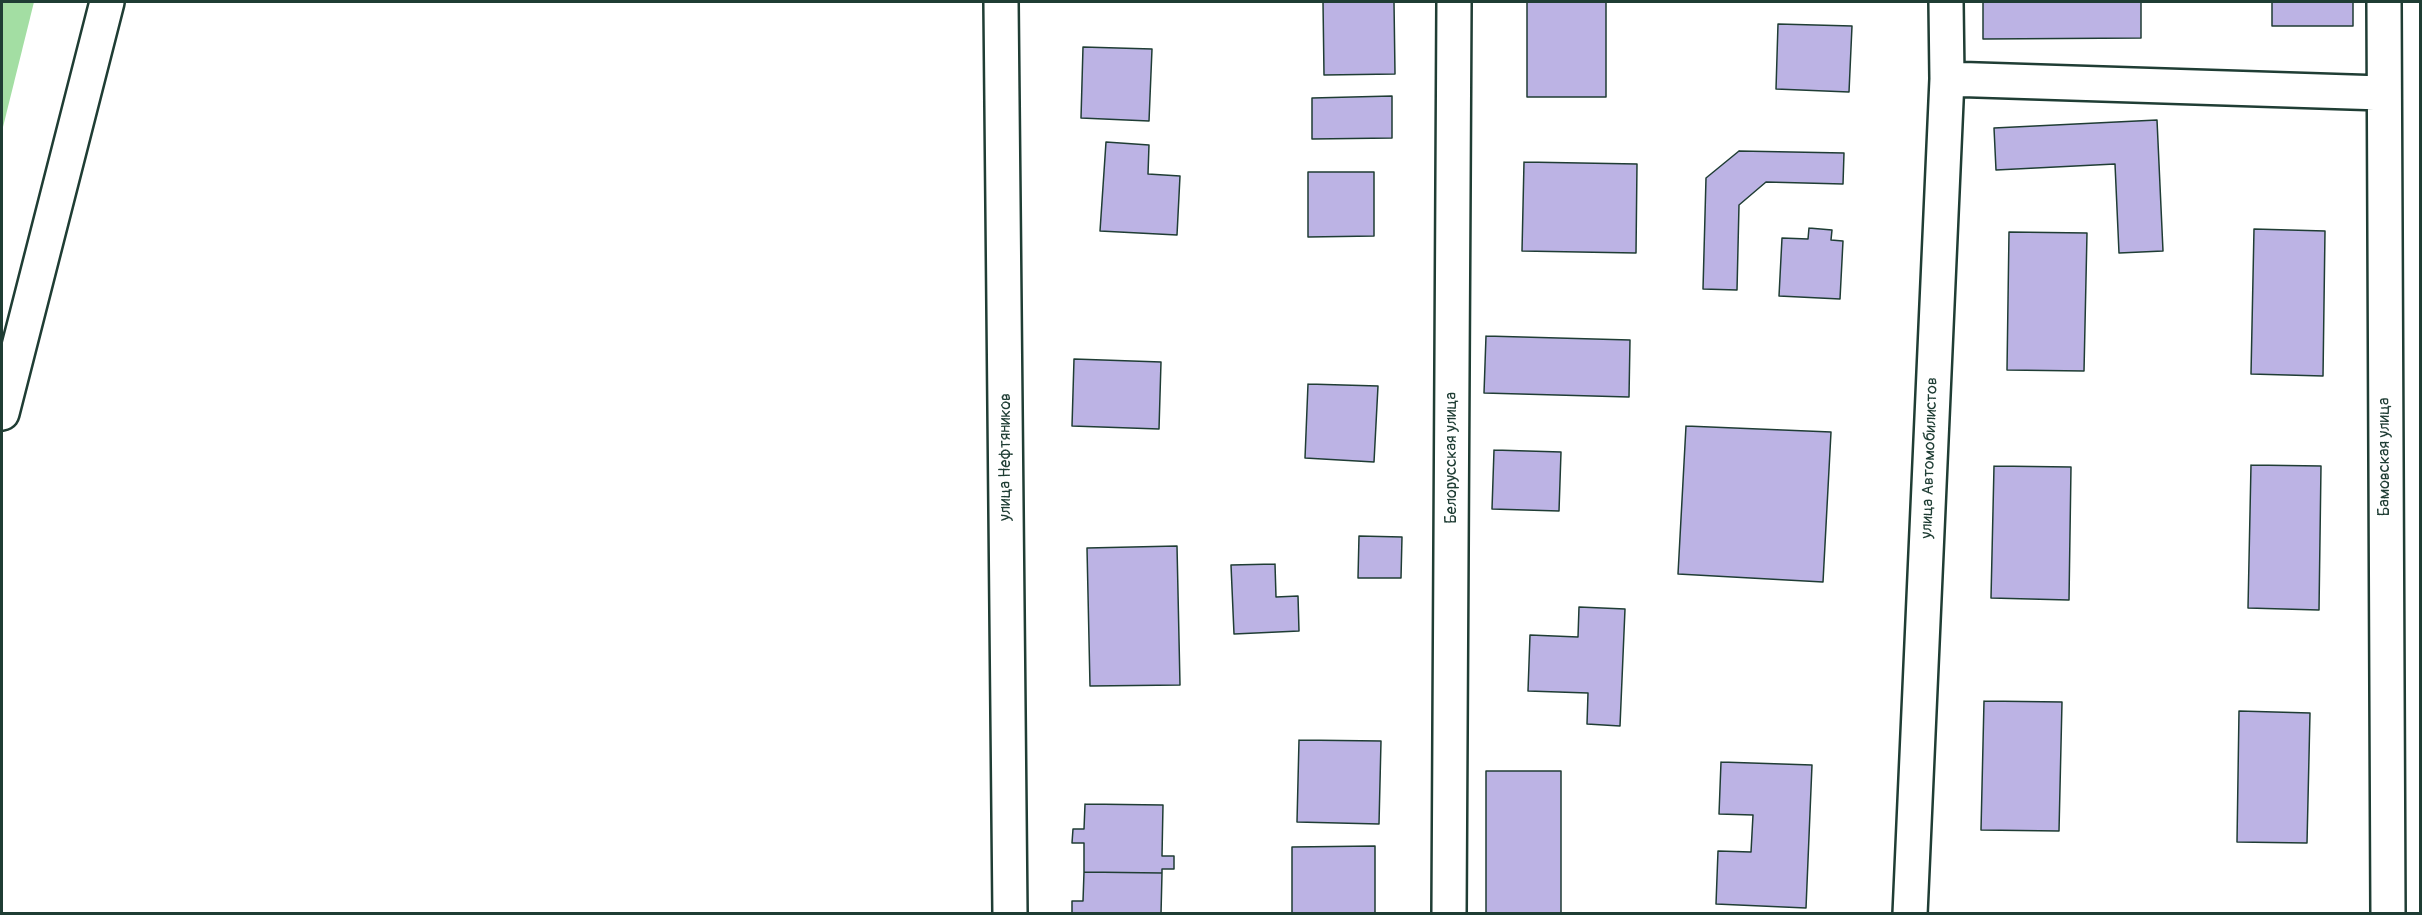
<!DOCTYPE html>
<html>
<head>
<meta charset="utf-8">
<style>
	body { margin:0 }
	#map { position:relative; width:2422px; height:915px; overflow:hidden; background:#fff; font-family:Pangolin,sans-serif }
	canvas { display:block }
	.frame { position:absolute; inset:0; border:3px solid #1f3d34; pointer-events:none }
</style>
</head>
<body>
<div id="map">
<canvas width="2422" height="915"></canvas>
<div class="frame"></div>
</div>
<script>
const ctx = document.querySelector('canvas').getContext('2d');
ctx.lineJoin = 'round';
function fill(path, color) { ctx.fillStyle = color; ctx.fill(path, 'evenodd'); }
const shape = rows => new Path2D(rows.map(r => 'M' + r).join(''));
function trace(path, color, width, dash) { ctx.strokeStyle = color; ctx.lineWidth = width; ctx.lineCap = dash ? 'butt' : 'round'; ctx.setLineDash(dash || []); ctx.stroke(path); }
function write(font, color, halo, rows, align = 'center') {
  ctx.font = font + ' Pangolin,sans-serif'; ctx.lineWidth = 6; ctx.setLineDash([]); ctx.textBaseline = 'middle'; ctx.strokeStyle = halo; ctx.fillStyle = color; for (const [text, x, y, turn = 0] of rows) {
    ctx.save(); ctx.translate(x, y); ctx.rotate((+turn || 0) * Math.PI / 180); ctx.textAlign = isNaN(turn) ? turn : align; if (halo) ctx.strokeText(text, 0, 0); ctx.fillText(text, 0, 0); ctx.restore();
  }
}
fill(shape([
	[2,2,34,2,2,131]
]), '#a3dea3');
const building = shape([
	[1323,2,1394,2,1395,74,1324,75,1323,2],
	[1527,2,1606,2,1606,97,1527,97,1527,2],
	[1983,2,2141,2,2141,38,1983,39,1983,2],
	[2272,2,2353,2,2353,26,2272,26,2272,2],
	[1778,24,1852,26,1849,92,1776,89,1778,24],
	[1083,47,1152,49,1149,121,1081,118,1083,47],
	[1392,96,1392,138,1312,139,1312,98,1392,96],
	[2157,120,2163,251,2119,253,2115,164,1996,170,1994,128,2157,120],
	[1106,142,1149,145,1148,174,1180,176,1177,235,1100,231,1106,142],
	[1739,151,1844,153,1843,184,1766,182,1739,205,1737,290,1703,289,1706,178,1739,151],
	[1524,162,1637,164,1636,253,1522,251,1524,162],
	[1308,172,1374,172,1374,236,1308,237,1308,172],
	[1809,228,1832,230,1831,240,1843,241,1840,299,1779,296,1782,238,1808,239,1809,228],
	[2254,229,2325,231,2323,376,2251,374,2254,229],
	[2009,232,2087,233,2084,371,2007,370,2009,232],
	[1486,336,1630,340,1629,397,1484,393,1486,336],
	[1074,359,1161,362,1159,429,1072,426,1074,359],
	[1308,384,1378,386,1374,462,1305,458,1308,384],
	[1686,426,1831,432,1823,582,1678,574,1686,426],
	[1494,450,1561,452,1559,511,1492,509,1494,450],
	[2251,465,2321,466,2319,610,2248,608,2251,465],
	[1994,466,2071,467,2069,600,1991,598,1994,466],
	[1359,536,1402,537,1401,578,1358,578,1359,536],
	[1177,546,1180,685,1090,686,1087,548,1177,546],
	[1275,564,1276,597,1298,596,1299,631,1234,634,1231,565,1275,564],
	[1579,607,1625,609,1620,726,1587,724,1588,693,1528,691,1530,635,1578,637,1579,607],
	[1984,701,2062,702,2059,831,1981,830,1984,701],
	[2239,711,2310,713,2307,843,2237,842,2239,711],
	[1299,740,1381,741,1379,824,1297,822,1299,740],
	[1721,762,1812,765,1806,908,1716,904,1718,851,1751,852,1753,815,1719,814,1721,762],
	[1486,771,1561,771,1561,914,1486,914,1486,771],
	[1085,804,1163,805,1162,856,1174,856,1174,869,1162,869,1162,873,1084,872,1084,843,1072,843,1073,829,1084,829,1085,804],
	[1375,846,1375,914,1292,914,1292,847,1375,846],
	[1084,872,1162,873,1161,914,1072,914,1072,901,1083,901,1084,872]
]);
fill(building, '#bcb3e4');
trace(building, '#1f3d34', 1.5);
const minor = shape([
	[1001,2,1010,914],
	[2384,2,2388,914],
	[1947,79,2382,93],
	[2,413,107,2],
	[1449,914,1454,2],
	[1910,914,1947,79,1946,2]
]);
trace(minor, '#1f3d34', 38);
trace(minor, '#fff', 33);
write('16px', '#1f3d34', '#fff', [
	["улица Нефтяников",1006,457,-90],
	["Бамовская улица",2385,457,-90],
	["Белорусская улица",1452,458,-90],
	["улица Автомобилистов",1930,458,-88]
]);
</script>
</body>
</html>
